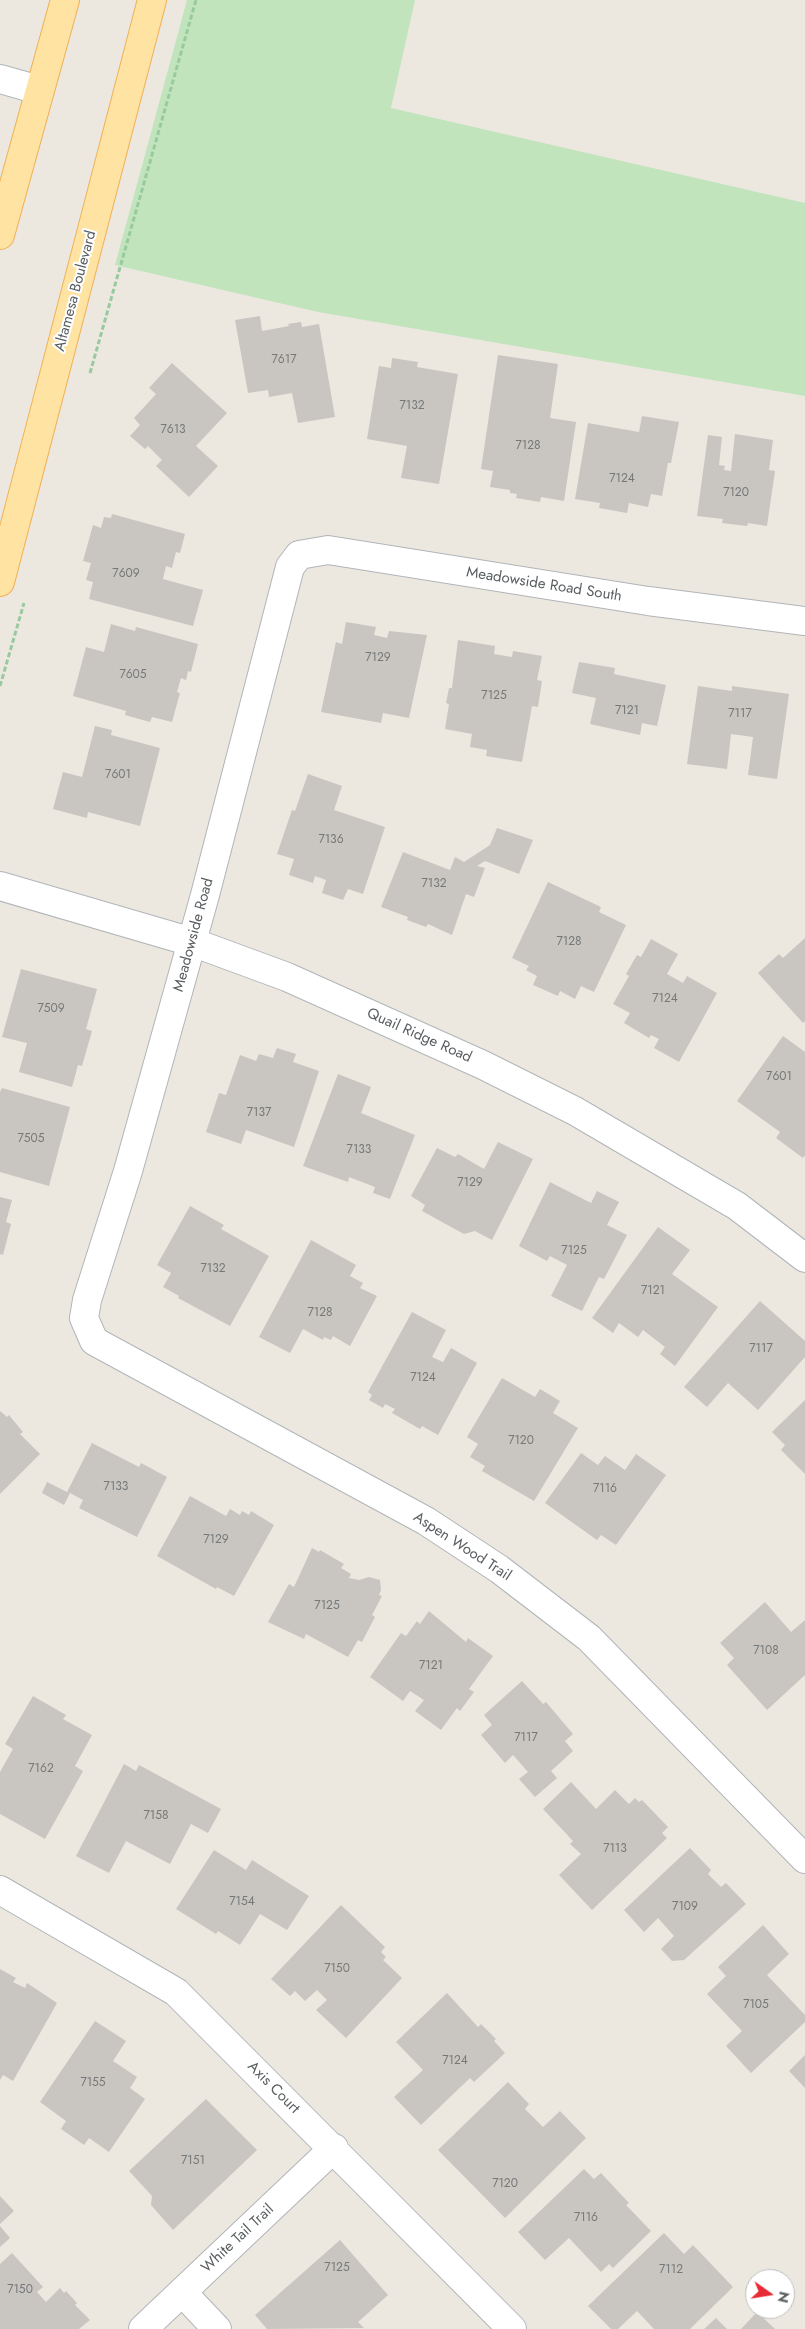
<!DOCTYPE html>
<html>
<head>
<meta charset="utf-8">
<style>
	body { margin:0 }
	#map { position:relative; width:805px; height:2329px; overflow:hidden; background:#ece8e0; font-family:Jost,sans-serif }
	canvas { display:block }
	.north { position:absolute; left:745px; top:2269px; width:50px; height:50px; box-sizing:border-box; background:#fff; border:1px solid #bdbfc0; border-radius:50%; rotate:103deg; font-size:14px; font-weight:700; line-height:20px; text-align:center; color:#595e61 }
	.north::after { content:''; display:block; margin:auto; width:18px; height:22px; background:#e82a36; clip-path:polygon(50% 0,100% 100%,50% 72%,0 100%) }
</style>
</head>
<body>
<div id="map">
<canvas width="805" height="2329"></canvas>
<div class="north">N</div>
</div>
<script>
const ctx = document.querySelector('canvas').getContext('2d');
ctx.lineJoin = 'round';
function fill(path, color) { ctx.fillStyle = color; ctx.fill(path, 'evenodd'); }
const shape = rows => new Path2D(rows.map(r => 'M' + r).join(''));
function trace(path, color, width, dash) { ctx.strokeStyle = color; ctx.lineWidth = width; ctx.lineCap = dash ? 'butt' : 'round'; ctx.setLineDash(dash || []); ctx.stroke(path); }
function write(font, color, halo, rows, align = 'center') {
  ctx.font = font + ' Jost,sans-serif'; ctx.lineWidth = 4; ctx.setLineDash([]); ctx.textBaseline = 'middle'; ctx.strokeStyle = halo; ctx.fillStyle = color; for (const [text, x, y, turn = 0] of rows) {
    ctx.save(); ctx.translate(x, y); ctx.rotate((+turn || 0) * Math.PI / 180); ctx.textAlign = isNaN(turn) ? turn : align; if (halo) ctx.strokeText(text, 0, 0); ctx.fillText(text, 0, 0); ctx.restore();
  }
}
fill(shape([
	[187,0,415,0,391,108,805,203,805,396,318,312,115,265]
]), '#c2e4bc');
fill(shape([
	[260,316,262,331,289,326,288,324,301,322,302,327,319,324,335,417,298,423,292,393,269,397,268,390,248,393,235,320],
	[498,355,558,364,550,418,576,422,564,501,541,497,540,502,516,498,517,494,510,493,510,490,490,487,493,471,481,469],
	[392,358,418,362,417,367,458,374,439,484,401,478,407,446,367,439,379,366,391,368],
	[172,363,227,413,196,446,218,466,189,497,156,466,162,460,148,446,145,449,130,436,140,425,134,418,156,394,149,388],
	[642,416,679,422,671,463,668,463,662,496,651,494,648,507,629,503,627,513,599,508,600,503,575,499,588,423,639,432],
	[735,434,773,440,769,470,775,471,767,526,748,523,747,526,722,523,723,519,697,516,708,435,722,437,719,465,725,466,724,470,731,471],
	[112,514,185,534,180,553,176,552,172,568,166,566,163,579,203,590,193,626,89,599,93,582,86,580,91,563,83,561,93,525,101,528,104,517,111,518],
	[346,622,376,627,374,635,387,638,389,631,427,635,409,718,383,713,381,723,321,712,336,642,342,644],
	[111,624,135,631,136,627,198,644,191,672,188,671,186,680,181,678,177,692,180,693,172,722,152,717,150,722,125,715,126,711,73,696,86,647,104,652],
	[458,640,495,646,494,654,512,657,513,651,542,656,537,680,542,681,538,707,532,706,522,762,486,756,487,750,470,747,472,734,445,729,449,704,446,703,449,688,452,688],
	[579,662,615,668,614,674,666,685,657,726,642,723,640,735,590,724,596,698,572,693],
	[698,686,732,691,732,686,789,694,777,779,748,775,753,737,731,734,727,769,687,764],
	[95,726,112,730,111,735,160,748,140,826,88,812,87,818,53,809,63,772,82,777],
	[308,774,342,786,334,810,385,827,363,894,348,889,343,900,322,893,326,880,315,876,313,883,289,875,294,859,277,854,292,810,295,811],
	[497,828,533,840,519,874,485,861,477,866,485,868,474,897,466,894,452,935,428,924,426,927,407,920,408,917,381,907,403,852,450,870,455,857,464,862,490,845],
	[548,882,601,907,599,912,626,925,594,992,581,986,575,999,560,991,558,996,533,985,537,976,526,970,529,966,512,958],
	[805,938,805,1021,803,1023,758,973,779,954,783,958],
	[651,939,678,954,667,974,683,983,687,976,717,993,679,1062,654,1048,659,1039,651,1035,649,1038,624,1023,630,1013,613,1004,629,976,626,974,637,955,641,957],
	[21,969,97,989,86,1029,92,1031,82,1066,78,1065,72,1087,19,1072,27,1043,2,1037],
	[783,1036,805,1052,805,1155,803,1158,776,1138,780,1132,737,1101],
	[277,1048,296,1054,293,1062,319,1071,294,1147,246,1130,241,1144,206,1132,219,1093,226,1095,240,1055,256,1061,259,1054,273,1058],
	[338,1074,371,1087,361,1113,415,1135,390,1199,373,1193,375,1187,349,1177,348,1182,303,1166],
	[2,1088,70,1107,49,1186,0,1172,0,1092],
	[498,1142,533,1159,492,1240,475,1231,464,1234,422,1211,425,1205,411,1196,437,1148,455,1157,458,1154,484,1169],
	[550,1182,591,1203,597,1191,619,1202,607,1225,627,1235,604,1279,599,1277,582,1311,551,1296,567,1265,550,1256,547,1261,519,1246],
	[0,1197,12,1200,6,1222,11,1224,3,1255,0,1254],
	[190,1206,224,1225,221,1229,269,1256,230,1326,178,1298,179,1296,163,1287,171,1273,157,1265],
	[658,1227,690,1250,672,1274,718,1307,675,1366,660,1354,665,1347,643,1330,638,1337,619,1323,613,1333,592,1318],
	[311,1240,356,1265,350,1276,363,1283,360,1288,377,1296,350,1346,333,1336,331,1340,324,1337,323,1340,303,1329,290,1353,259,1337],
	[760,1301,805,1341,805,1357,758,1410,728,1383,707,1407,684,1387],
	[412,1312,446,1330,432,1357,443,1362,451,1348,477,1363,438,1435,422,1426,420,1429,392,1413,395,1409,385,1404,383,1408,369,1400,372,1395,368,1392],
	[502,1378,535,1397,540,1389,560,1401,553,1413,578,1428,534,1501,482,1471,485,1466,470,1457,478,1444,467,1437],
	[805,1400,805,1474,781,1450,785,1445,772,1432],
	[0,1411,7,1417,9,1415,23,1432,20,1434,40,1454,0,1494],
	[92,1443,139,1467,141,1463,167,1477,137,1537,79,1508,83,1500,70,1493,64,1505,42,1493,47,1482,67,1492],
	[581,1453,598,1465,605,1456,625,1470,636,1454,666,1475,616,1545,601,1535,597,1540,545,1503],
	[190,1496,226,1516,230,1509,240,1515,242,1511,249,1515,251,1511,274,1525,234,1596,217,1587,216,1589,157,1556],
	[312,1548,319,1552,320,1550,344,1564,341,1568,351,1574,349,1578,359,1580,369,1577,380,1580,381,1590,379,1595,382,1596,372,1615,375,1617,362,1642,358,1640,348,1657,306,1634,304,1639,268,1622,289,1584,294,1587],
	[765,1602,791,1632,805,1620,805,1675,767,1710,727,1665,734,1658,720,1643],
	[429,1611,466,1642,468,1638,493,1656,469,1689,474,1692,460,1711,457,1708,441,1730,415,1711,424,1700,410,1691,403,1701,370,1677,401,1633,406,1636,417,1621,420,1624],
	[522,1681,543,1704,546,1702,573,1734,565,1741,573,1751,551,1771,557,1778,535,1797,519,1779,528,1772,513,1755,505,1763,481,1735,492,1725,484,1715],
	[33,1696,66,1715,63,1719,92,1735,75,1766,83,1771,45,1839,0,1814,0,1772,13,1749,5,1744],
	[124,1764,136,1771,139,1765,221,1809,208,1833,191,1824,170,1864,126,1841,109,1873,76,1856],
	[571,1782,596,1809,615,1790,629,1804,635,1798,639,1802,642,1800,668,1827,662,1833,667,1838,592,1910,559,1875,581,1854,570,1844,573,1841,543,1809],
	[690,1848,711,1870,708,1874,721,1887,726,1883,746,1904,684,1960,672,1961,661,1949,674,1936,658,1918,644,1932,624,1910],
	[214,1850,246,1870,252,1860,309,1896,287,1930,260,1914,240,1945,218,1931,216,1934,176,1909],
	[341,1905,385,1947,381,1952,386,1957,383,1960,402,1978,346,2038,316,2010,327,2000,317,1990,305,2001,295,1991,290,1996,271,1979],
	[763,1925,789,1954,767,1975,805,2015,805,2022,751,2073,726,2046,742,2031,707,1994,726,1976,718,1967],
	[0,1969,16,1978,13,1982,25,1988,27,1983,57,2003,13,2081,3,2075,0,2080],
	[447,1993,478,2027,481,2024,496,2039,494,2041,505,2053,474,2082,470,2078,421,2125,394,2097,423,2070,396,2042],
	[95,2021,126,2041,113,2061,137,2077,130,2088,145,2099,109,2152,89,2138,84,2145,61,2129,66,2121,40,2102],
	[805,2055,805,2088,789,2071],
	[508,2082,529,2104,525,2109,543,2127,560,2111,586,2138,505,2218,438,2150],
	[206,2099,257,2150,173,2230,151,2205,152,2196,129,2171],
	[584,2169,594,2179,601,2173,629,2203,626,2205,651,2231,613,2268,609,2264,601,2272,569,2238,545,2260,518,2232],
	[0,2196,14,2211,0,2224],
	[0,2226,10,2238,0,2247],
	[664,2233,684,2254,693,2245,733,2287,690,2329,654,2329,637,2311,618,2329,611,2329,588,2306],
	[340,2240,388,2295,358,2322,364,2328,267,2329,255,2315],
	[12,2253,43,2287,37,2292,46,2302,60,2288,64,2293,66,2291,77,2303,75,2305,90,2320,79,2329,0,2329,0,2264],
	[757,2312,775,2329,741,2329],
	[716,2318,727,2329,704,2329]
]), '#c9c5c0');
const minor = shape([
	[0,79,39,90],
	[805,621,648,601,328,550,299,555,290,567,205,895,128,1171,87,1300,84,1318,94,1341,426,1521,499,1569,589,1638,805,1859],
	[0,886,192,942,287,977,483,1065,575,1111,737,1206,805,1258],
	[0,1890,176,1992,512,2329],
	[182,2292,217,2329],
	[143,2329,334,2148]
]);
const major = shape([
	[0,235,65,0],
	[0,582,152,0]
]);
trace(minor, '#b1b5b8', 30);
trace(major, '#f1af55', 30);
trace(shape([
	[90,373,196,0],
	[0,686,24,603]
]), '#98ca9f', 3, [5, 2.5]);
trace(minor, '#fff', 28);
trace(major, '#ffe3a3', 28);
write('12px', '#757879', null, [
	["7617",284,360],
	["7132",412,406],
	["7613",173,430],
	["7128",528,446],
	["7124",622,479],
	["7120",736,493],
	["7609",126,574],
	["7129",378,658],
	["7605",133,675],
	["7125",494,696],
	["7121",627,711],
	["7117",740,714],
	["7601",118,775],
	["7136",331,840],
	["7132",434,884],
	["7128",569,942],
	["7124",665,999],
	["7509",51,1009],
	["7601",779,1077],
	["7137",259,1113],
	["7505",31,1139],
	["7133",359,1150],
	["7129",470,1183],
	["7125",574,1251],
	["7132",213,1269],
	["7121",653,1291],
	["7128",320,1313],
	["7117",761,1349],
	["7124",423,1378],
	["7120",521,1441],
	["7133",116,1487],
	["7116",605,1489],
	["7129",216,1540],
	["7125",327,1606],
	["7108",766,1651],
	["7121",431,1666],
	["7117",526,1738],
	["7162",41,1769],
	["7158",156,1816],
	["7113",615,1849],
	["7154",242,1902],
	["7109",685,1907],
	["7150",337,1969],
	["7105",756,2005],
	["7124",455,2061],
	["7155",93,2083],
	["7151",193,2161],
	["7120",505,2184],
	["7116",586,2218],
	["7125",337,2268],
	["7112",671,2270],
	["7150",20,2290]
]);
write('15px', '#595e61', '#fff', [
	["Altamesa Boulevard",76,291,-75],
	["Meadowside Road South",544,585,9],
	["Meadowside Road",194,935,-75],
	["Quail Ridge Road",419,1036,24],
	["Aspen Wood Trail",462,1547,33],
	["Axis Court",273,2088,45],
	["White Tail Trail",238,2239,-43]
]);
</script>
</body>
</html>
